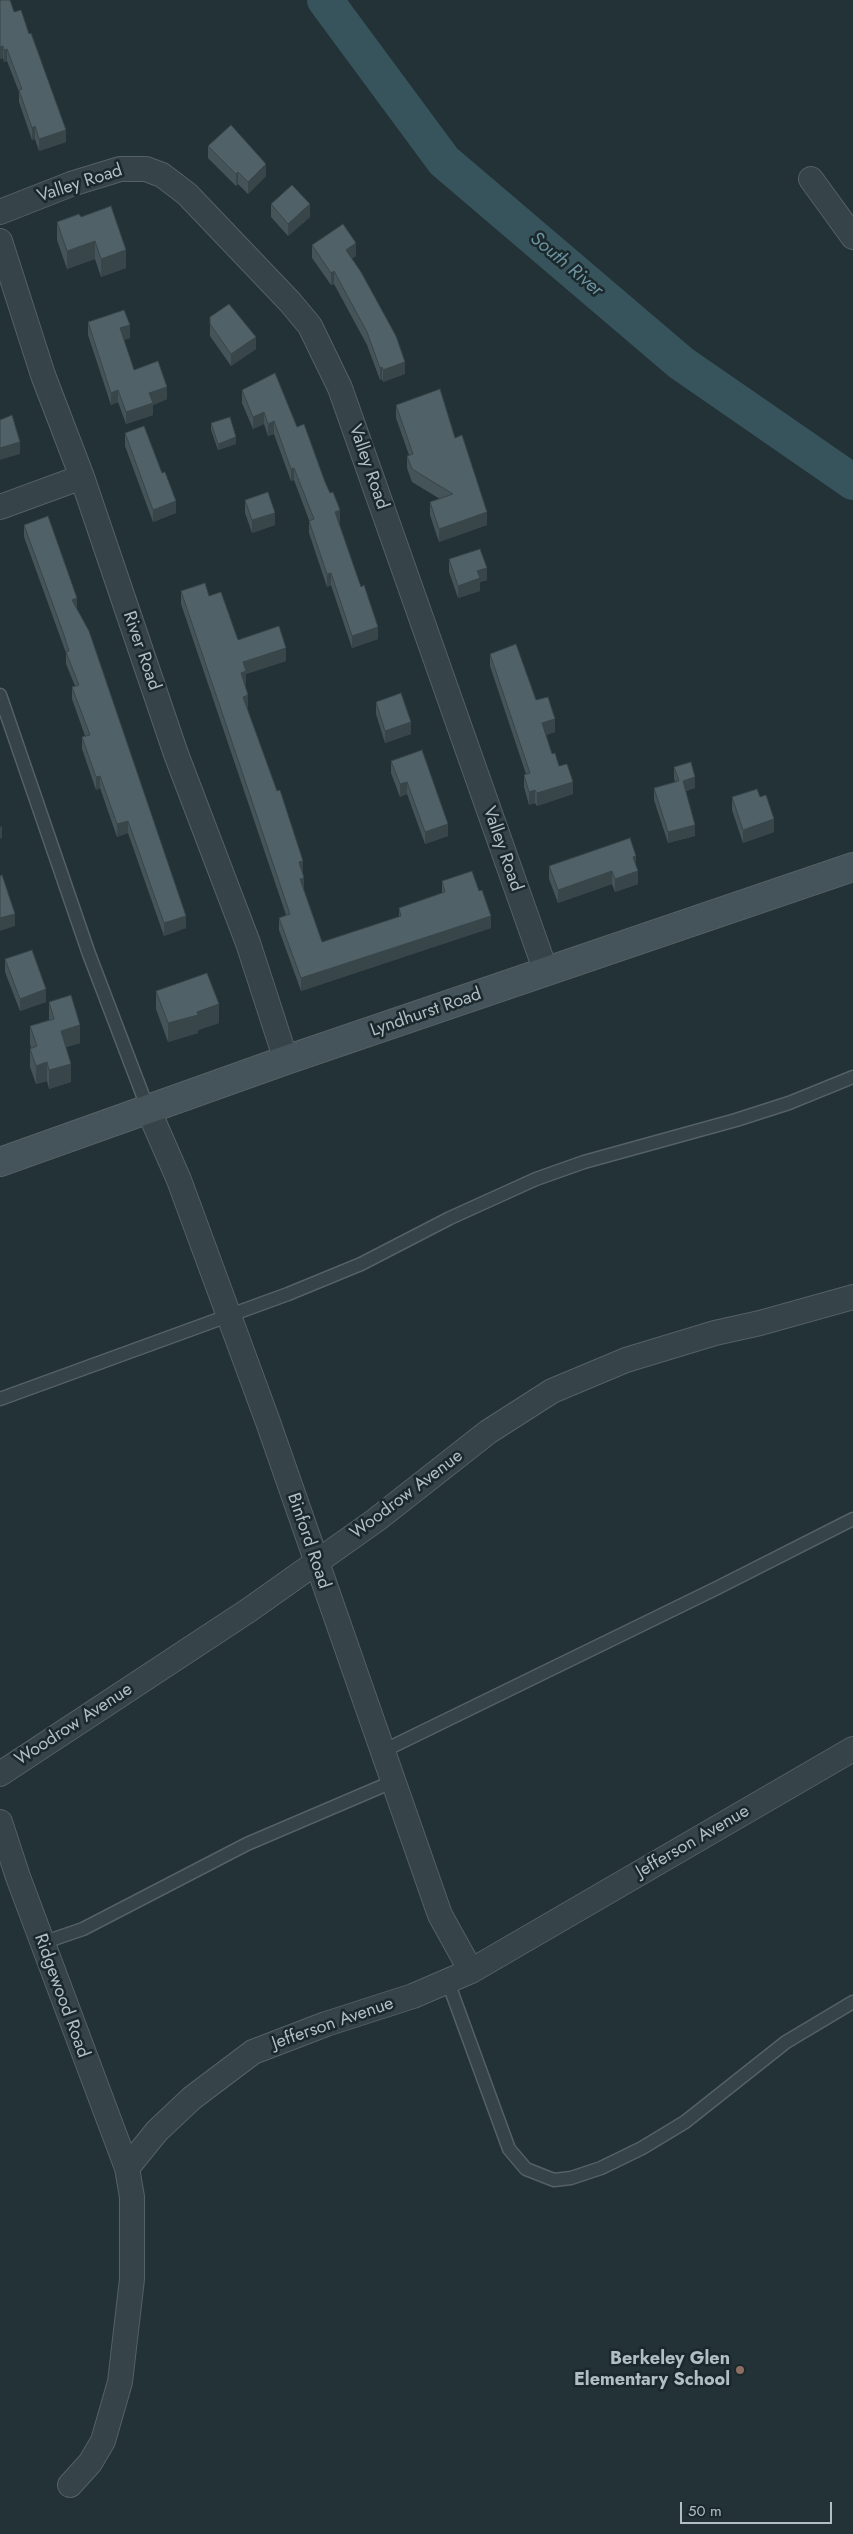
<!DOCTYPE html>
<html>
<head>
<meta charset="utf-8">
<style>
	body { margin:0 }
	#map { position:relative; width:853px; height:2534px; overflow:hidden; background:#233237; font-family:Jost,sans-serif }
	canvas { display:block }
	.scale { position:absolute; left:680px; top:2502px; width:152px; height:22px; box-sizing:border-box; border:2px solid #b1bec4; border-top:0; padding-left:6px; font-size:15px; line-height:18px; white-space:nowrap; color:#b1bec4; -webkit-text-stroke:4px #1b282c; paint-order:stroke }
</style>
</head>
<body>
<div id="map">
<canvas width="853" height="2534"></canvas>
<div class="scale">50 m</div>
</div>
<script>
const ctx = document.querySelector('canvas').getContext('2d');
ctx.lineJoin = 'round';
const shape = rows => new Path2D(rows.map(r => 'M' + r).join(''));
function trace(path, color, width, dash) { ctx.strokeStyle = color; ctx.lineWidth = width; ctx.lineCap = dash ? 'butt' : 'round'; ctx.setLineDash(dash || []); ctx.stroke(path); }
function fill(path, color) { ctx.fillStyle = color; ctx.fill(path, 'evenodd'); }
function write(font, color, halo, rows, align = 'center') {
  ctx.font = font + ' Jost,sans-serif'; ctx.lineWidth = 5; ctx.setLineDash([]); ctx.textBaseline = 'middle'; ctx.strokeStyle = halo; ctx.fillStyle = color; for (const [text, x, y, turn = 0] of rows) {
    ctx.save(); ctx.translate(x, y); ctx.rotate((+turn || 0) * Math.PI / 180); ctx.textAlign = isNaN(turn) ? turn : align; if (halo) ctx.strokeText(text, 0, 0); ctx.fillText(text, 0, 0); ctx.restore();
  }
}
trace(shape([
	[325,0,444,161,681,363,853,482]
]), '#37545c', 36);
const lane = shape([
	[0,695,89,954,148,1109],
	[0,1399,288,1294,361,1264,450,1218,536,1179,584,1162,736,1120,789,1103,853,1077],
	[381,1752,717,1588,853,1519],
	[42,1943,83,1929,247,1844,392,1782],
	[448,1982,509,2149,526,2169,554,2180,571,2178,601,2168,642,2148,685,2122,786,2042,853,2002]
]);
const street = shape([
	[811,179,853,237],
	[0,212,71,184,120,169,146,169,162,175,187,194,290,302,310,326,340,388,546,972],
	[0,241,43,375,82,477,176,754,248,943,286,1060],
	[0,507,82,477],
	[148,1109,179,1180,268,1422,440,1915,471,1971],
	[0,1774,249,1610,376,1520,488,1432,552,1391,626,1360,715,1333,760,1323,853,1297],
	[0,1822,18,1877,127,2168],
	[70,2485,90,2463,103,2441,120,2382,132,2279,132,2197,127,2168,157,2131,192,2098,253,2052,326,2024,413,1996,471,1971,853,1749]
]);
const secondary = shape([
	[0,1162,286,1060,853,867]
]);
trace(lane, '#546165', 15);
trace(street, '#546165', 26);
trace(secondary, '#546165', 30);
trace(lane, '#364348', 12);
trace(street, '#364348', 24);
trace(secondary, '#44545a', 28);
fill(shape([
	[0,0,14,12,66,142,39,151,35,139,32,140,19,102,19,92,7,61,4,62,3,58,0,59],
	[208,146,266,176,248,194,238,184,236,186,208,158],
	[271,204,310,217,288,236,271,217],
	[81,217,126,268,101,277,95,259,67,269,57,240,57,222],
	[312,245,356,256,352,258,405,374,383,382,382,379,380,380,367,345,334,284,331,285,312,258],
	[210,317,256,349,231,366,210,336],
	[88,322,130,338,124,340,134,370,167,399,153,405,153,415,126,424,118,402,111,405,88,335],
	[242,390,297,427,340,522,339,523,378,639,352,648,331,585,327,587,309,533,309,520,294,480,291,481,274,434,268,436,264,424,253,429,242,403],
	[396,405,455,438,487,525,439,542,430,515,430,502,440,499,412,482,407,468,407,456,409,455,396,418],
	[211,423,236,444,218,450,211,430],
	[125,433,162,473,176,513,153,522,125,446],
	[245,500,275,525,252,533,245,513],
	[24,525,77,610,186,928,164,936,128,833,117,837,100,788,96,790,82,749,82,737,85,736,72,699,72,687,75,686,66,664,66,653,24,537],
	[449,559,487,580,480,582,480,591,458,598,449,572],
	[181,591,209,596,238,640,286,661,246,674,246,684,245,684,248,707,247,708,303,873,304,890,322,942,399,917,399,908,442,893,442,881,491,928,301,991,279,930,279,918,286,915,181,604],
	[490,654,536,700,555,732,546,735,552,754,559,766,573,794,537,806,535,803,529,805,524,787,524,775,526,774,490,666],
	[376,702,411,734,385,743,376,714],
	[391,761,448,836,425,844,407,794,400,797,391,773],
	[674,767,695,788,686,791,695,836,668,843,654,800,654,788,675,782,674,778],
	[732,797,774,832,743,843,732,810],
	[549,866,636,867,638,884,615,892,612,884,558,903,549,879],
	[5,959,46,1002,20,1011,5,972],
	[156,991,219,1023,198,1030,198,1033,168,1042,156,1009],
	[49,1002,80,1043,66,1047,71,1082,49,1089,47,1081,36,1084,30,1067,30,1049,31,1048,30,1044,30,1026,49,1020]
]), '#455459');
fill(shape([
	[3,46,3,58,0,59,0,47],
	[7,49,7,61,4,62,4,50],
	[35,126,35,139,32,140,32,128],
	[66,130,66,142,39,151,39,139],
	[266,164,266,176,248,194,248,182],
	[238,172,238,184,236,186,236,174],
	[310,204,310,217,288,236,288,224],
	[95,241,95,259,67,269,67,251],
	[356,243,356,256,346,262,346,250],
	[126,250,126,268,101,277,101,259],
	[334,271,334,284,331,285,331,273],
	[130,325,130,338,120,341,120,328],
	[256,337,256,349,231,366,231,354],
	[405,362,405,374,383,382,383,370],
	[382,367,382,379,380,380,380,368],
	[167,387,167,399,153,405,153,415,126,424,126,412,149,393],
	[118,390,118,402,111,405,111,393],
	[264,412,264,424,253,429,253,417],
	[274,421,274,434,268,436,268,424],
	[236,437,236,444,218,450,218,444],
	[20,442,20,454,0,460,0,448],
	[294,468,294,480,291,481,291,469],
	[176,501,176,513,153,522,153,510],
	[340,510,340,522,335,525,335,512],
	[487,512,487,525,439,542,439,529],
	[275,513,275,525,252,533,252,520],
	[487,568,487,580,480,582,480,591,458,598,458,586,477,571],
	[331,573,331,585,327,587,327,574],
	[77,598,77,611,72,600],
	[378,627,378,639,352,648,352,636],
	[286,648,286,661,246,674,246,684,241,685,241,673,243,662],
	[248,695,248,707,243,709,243,697],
	[555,719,555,732,542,736,542,723],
	[411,722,411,734,385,743,385,731],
	[100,776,100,788,96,790,96,777],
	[695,777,695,788,683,792,683,781],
	[407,782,407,794,400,797,400,784],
	[573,782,573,794,537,806,537,793],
	[535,790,535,803,529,805,529,792],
	[774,819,774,832,743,843,743,830],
	[128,821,128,833,117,837,117,824],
	[448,824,448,836,425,844,425,832],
	[695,825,695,836,668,843,668,832],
	[2,826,2,838,0,839,0,827],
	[636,856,636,868,633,857],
	[303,861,303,873,299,862],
	[612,871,612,884,558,903,558,890],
	[638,871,638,884,615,892,615,879],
	[304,878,304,890,300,879],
	[15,914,15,926,0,931,0,918],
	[186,916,186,928,164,936,164,923],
	[491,916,491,928,301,991,301,978],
	[46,989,46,1002,20,1011,20,999],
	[219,1004,219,1023,198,1030,198,1033,168,1042,168,1023],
	[80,1025,80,1043,61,1049,61,1031],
	[47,1062,47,1081,36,1084,36,1066],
	[71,1064,71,1082,49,1089,49,1070]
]), '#384549');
const building = shape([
	[0,0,10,0,14,12,21,10,29,34,31,33,66,130,39,139,35,126,32,128,19,90,22,89,7,49,4,50,3,46,0,47,0,0],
	[231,125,266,164,248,182,238,172,236,174,208,146,231,125],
	[292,185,310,204,288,224,271,204,292,185],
	[111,206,126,250,101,259,95,241,67,251,57,222,79,214,81,217,111,206],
	[343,224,356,243,346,250,361,272,396,336,405,362,383,370,382,367,380,368,367,332,334,271,331,273,312,245,343,224],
	[229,304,256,337,231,354,210,324,210,317,229,304],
	[124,310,130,325,120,328,134,370,158,361,167,387,149,393,153,403,126,412,118,390,111,393,88,322,124,310],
	[275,373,297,427,304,424,325,482,330,493,333,492,340,510,335,512,361,587,364,585,378,627,352,636,331,573,327,574,309,521,314,519,294,468,291,469,274,421,268,424,264,412,253,417,242,390,275,373],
	[440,389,455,438,462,435,487,512,439,529,430,502,453,494,412,469,407,456,413,454,396,405,440,389],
	[12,415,20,442,0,448,0,420,12,415],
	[230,417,236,437,218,444,211,423,230,417],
	[144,426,162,473,165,472,176,501,153,510,125,433,144,426],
	[268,492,275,513,252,520,245,500,268,492],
	[48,516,77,598,72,600,89,631,186,916,164,923,128,821,117,824,100,776,96,777,82,737,90,735,72,687,79,685,66,652,69,651,64,635,24,525,48,516],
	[480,549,487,568,477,571,480,578,458,586,449,559,480,549],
	[205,583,209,596,221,592,238,640,279,626,286,648,243,662,246,671,241,673,248,695,243,697,277,791,280,790,303,861,299,862,304,878,300,879,322,942,401,916,399,908,445,892,442,881,472,871,479,891,482,890,491,916,301,978,279,918,290,914,181,591,205,583],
	[516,644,536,700,548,697,555,719,542,723,552,754,555,753,559,766,567,764,573,782,537,793,535,790,529,792,524,775,530,773,490,654,516,644],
	[401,693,411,722,385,731,376,702,401,693],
	[422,750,448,824,425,832,407,782,400,784,391,761,422,750],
	[691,762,695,777,683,781,695,825,668,832,654,788,679,781,674,767,691,762],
	[757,789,760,797,766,795,774,819,743,830,732,797,757,789],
	[630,838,636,856,633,857,638,871,615,879,612,871,558,890,549,866,630,838],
	[2,875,15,914,0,918,0,876,2,875],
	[32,950,46,989,20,999,5,959,32,950],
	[207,973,219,1004,197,1012,198,1015,168,1023,156,991,207,973],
	[71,995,80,1025,61,1031,71,1064,49,1070,47,1062,36,1066,30,1049,37,1046,30,1026,54,1019,49,1002,71,995]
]);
fill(building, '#506268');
trace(building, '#384549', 1);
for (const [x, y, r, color] of [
	[740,2370,5,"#8d6e63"]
]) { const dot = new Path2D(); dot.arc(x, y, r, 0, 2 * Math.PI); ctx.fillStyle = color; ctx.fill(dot); trace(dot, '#1b282c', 2); }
write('18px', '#b1bec4', '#1b282c', [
	["Valley Road",80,184,-18],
	["Valley Road",368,467,71],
	["River Road",141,651,71],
	["Valley Road",502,849,71],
	["Lyndhurst Road",426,1013,-19],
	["Woodrow Avenue",407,1495,-37],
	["Binford Road",308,1541,71],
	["Woodrow Avenue",74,1725,-33],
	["Jefferson Avenue",693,1842,-30],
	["Ridgewood Road",61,1996,70],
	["Jefferson Avenue",333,2024,-19]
]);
write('bold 18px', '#b1bec4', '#1b282c', [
	["Berkeley Glen",730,2360],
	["Elementary School",730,2381]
], 'right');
write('italic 19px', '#6c94a0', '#1b282c', [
	["South River",566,265,40]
]);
</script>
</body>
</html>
